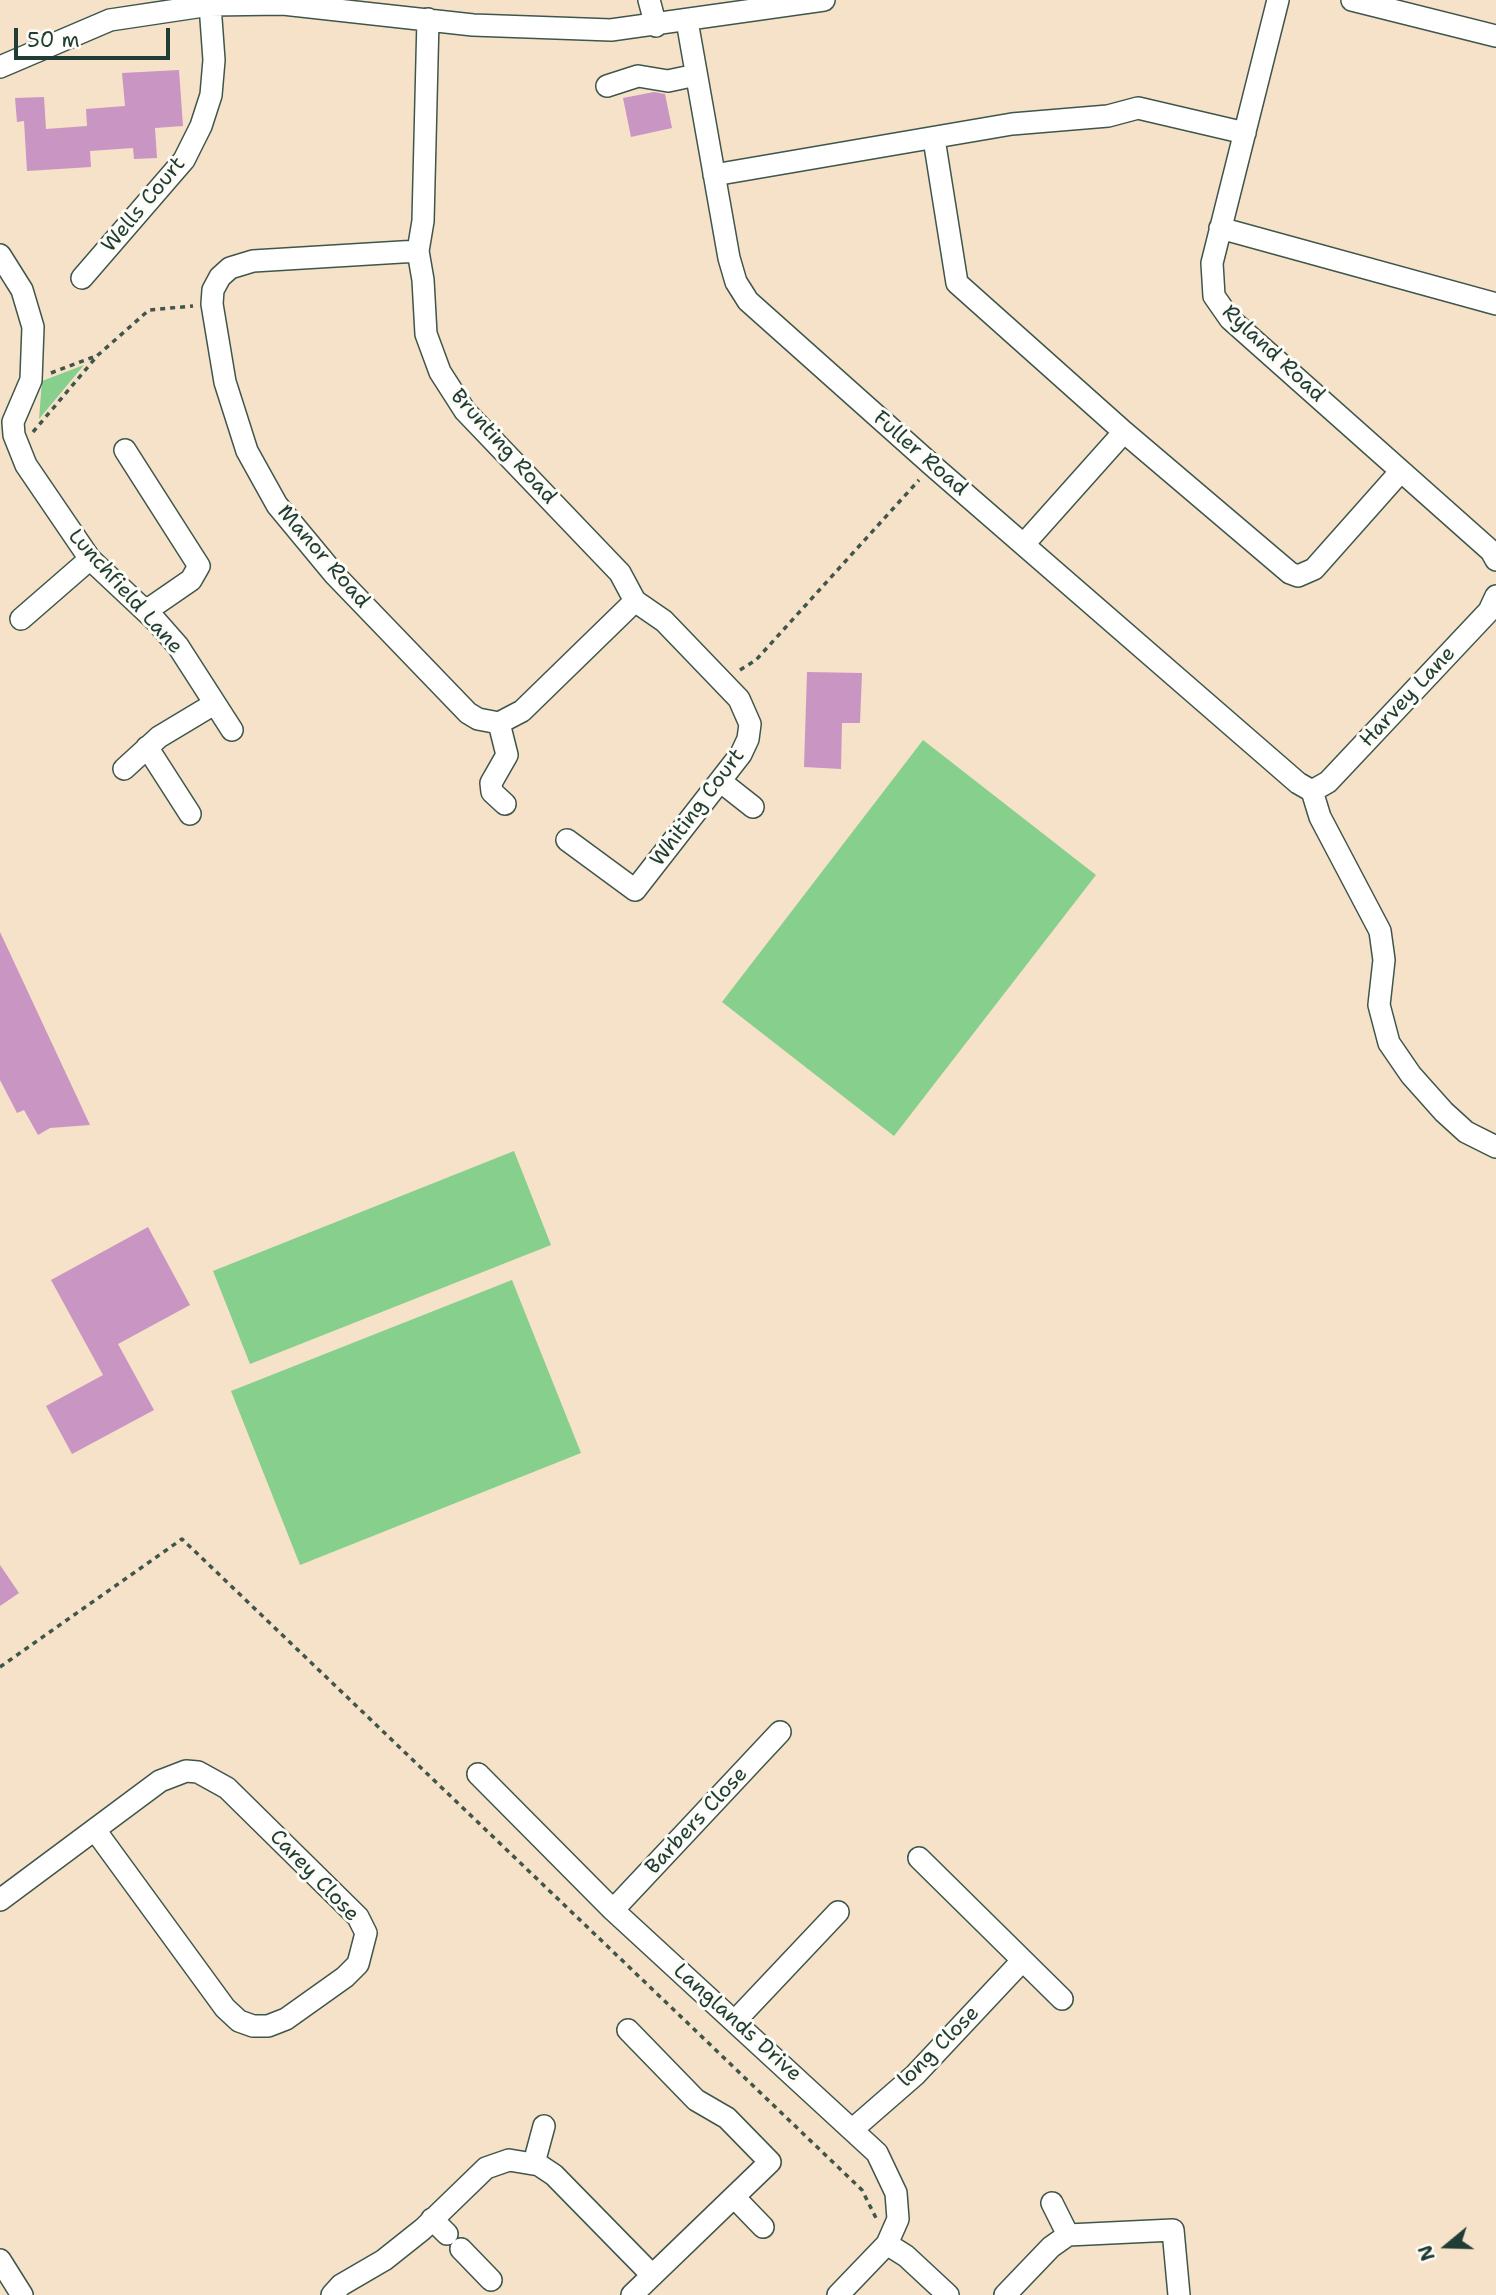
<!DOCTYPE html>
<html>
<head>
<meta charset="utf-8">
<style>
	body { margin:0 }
	#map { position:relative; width:1496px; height:2295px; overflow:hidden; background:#f6e1c9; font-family:"Shantell Sans",sans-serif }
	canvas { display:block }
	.north { position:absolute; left:1412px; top:2211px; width:70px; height:70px; -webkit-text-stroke:5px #fdfcf7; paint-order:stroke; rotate:251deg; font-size:19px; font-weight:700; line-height:28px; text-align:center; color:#1f3d34 }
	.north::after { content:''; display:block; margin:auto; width:24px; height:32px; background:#1f3d34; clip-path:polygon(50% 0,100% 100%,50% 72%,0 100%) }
	.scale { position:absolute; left:14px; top:28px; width:156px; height:32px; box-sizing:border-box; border:4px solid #1f3d34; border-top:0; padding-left:9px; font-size:21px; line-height:24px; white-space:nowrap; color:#1f3d34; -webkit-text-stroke:5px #fdfcf7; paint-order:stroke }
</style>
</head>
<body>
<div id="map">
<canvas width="1496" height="2295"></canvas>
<div class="north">N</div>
<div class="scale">50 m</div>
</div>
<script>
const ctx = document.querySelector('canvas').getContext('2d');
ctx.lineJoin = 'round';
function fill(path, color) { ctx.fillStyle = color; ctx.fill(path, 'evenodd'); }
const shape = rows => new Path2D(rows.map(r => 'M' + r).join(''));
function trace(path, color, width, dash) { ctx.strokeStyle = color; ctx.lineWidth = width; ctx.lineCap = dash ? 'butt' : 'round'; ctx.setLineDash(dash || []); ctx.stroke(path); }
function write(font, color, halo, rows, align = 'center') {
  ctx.font = font + ' "Shantell Sans",sans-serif'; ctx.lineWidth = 6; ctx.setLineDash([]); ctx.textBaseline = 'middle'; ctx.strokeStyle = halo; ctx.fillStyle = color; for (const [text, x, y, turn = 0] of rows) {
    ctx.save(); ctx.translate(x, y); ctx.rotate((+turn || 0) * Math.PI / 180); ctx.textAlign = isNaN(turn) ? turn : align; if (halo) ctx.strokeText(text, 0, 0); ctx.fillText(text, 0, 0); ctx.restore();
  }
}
fill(shape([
	[84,365,39,419,42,381],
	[923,740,1096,875,894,1136,722,1002],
	[514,1151,551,1245,250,1364,213,1271],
	[512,1280,581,1453,300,1565,231,1391]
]), '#86cf8c');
fill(shape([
	[179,70,183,126,155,128,157,158,134,159,133,148,90,151,91,167,27,171,24,121,17,122,15,98,44,97,46,129,87,126,86,109,125,106,122,73],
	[654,92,665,94,672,128,631,137,623,98],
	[807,672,862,673,860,723,842,723,841,769,804,767],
	[0,932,90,1125,50,1128,38,1135,24,1110,17,1113,0,1080],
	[148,1227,190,1305,118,1344,154,1410,72,1454,46,1406,103,1375,51,1280],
	[0,1565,19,1593,0,1606]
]), '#c995c3');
const minor = shape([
	[649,0,656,26],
	[1278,0,1212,263,1214,296,1230,319,1491,551,1496,560],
	[1352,0,1496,36],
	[428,19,423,221,418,251,423,280,426,334,440,372,465,411,620,573,635,601,664,621,739,699,750,724,748,739,741,754,635,890,567,840],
	[687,21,729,258,736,282,748,301,933,466,1298,783,1312,791],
	[0,67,110,20,210,5,283,4,473,25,611,30,824,0],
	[607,86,638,76,668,81,696,75],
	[934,139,957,283,1124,432,1290,573,1298,576,1314,569,1401,471],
	[714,175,1012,124,1108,116,1138,108,1245,133],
	[1220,228,1496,304],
	[418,251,253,261,230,268,220,277,213,290,212,304,225,382,247,451,277,505,335,575,468,713,478,719,499,723,522,711,635,601],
	[0,255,22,290,33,327,31,380,13,422,14,435,26,465,90,559,156,621,178,646,232,730],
	[82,278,184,160,201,126,211,95,214,60,210,5],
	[125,450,199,566,191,580,146,611],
	[1024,544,1124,432],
	[21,619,90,559],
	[499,723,507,755,491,783,492,792,505,804],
	[147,747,190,814],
	[124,769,159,737,214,704],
	[720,781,753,807],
	[1312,791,1320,817,1380,931,1384,960,1379,1005,1389,1043,1411,1075,1444,1112,1466,1132,1496,1147],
	[1312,791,1328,782,1489,611,1496,596],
	[478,1774,613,1910,877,2153,896,2193,898,2219,887,2244,838,2295],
	[919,1858,1062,1999],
	[0,1900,160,1781,186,1771,198,1772,227,1788,358,1917,366,1933,358,1964,345,1977,286,2019,268,2026,253,2026,239,2021,225,2008,95,1830],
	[613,1910,780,1732],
	[735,2021,838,1912],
	[628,2030,696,2100,727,2118,770,2162,632,2295],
	[853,2129,915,2075,1022,1961],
	[534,2163,544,2126],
	[734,2197,763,2227],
	[1052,2203,1068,2235],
	[432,2219,447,2234],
	[887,2244,906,2256,948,2295],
	[461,2249,491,2280],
	[0,2260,22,2295],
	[332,2295,341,2285,384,2260,423,2229,486,2168,509,2160,539,2165,554,2175,652,2275],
	[1005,2295,1051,2247,1068,2235,1173,2230,1179,2295]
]);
trace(minor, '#3f564a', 24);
trace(shape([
	[51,373,96,356],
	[33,432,98,355,149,310,193,306],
	[740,670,756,660,919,480],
	[0,1667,182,1539,862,2190,876,2218]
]), '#3f564a', 3.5, [5, 5]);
trace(minor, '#fff', 21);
write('21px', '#1f3d34', '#fdfcf7', [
	["Wells Court",144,205,-50],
	["Ryland Road",1273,354,43],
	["Brunting Road",503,447,48],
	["Fuller Road",920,454,41],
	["Manor Road",323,557,49],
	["Lunchfield Lane",125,592,48],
	["Harvey Lane",1408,697,-47],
	["Whiting Court",698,808,-53],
	["Barbers Close",697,1821,-47],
	["Carey Close",314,1876,46],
	["Langlands Drive",737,2023,42],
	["long Close",939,2047,-45]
]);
</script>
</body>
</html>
